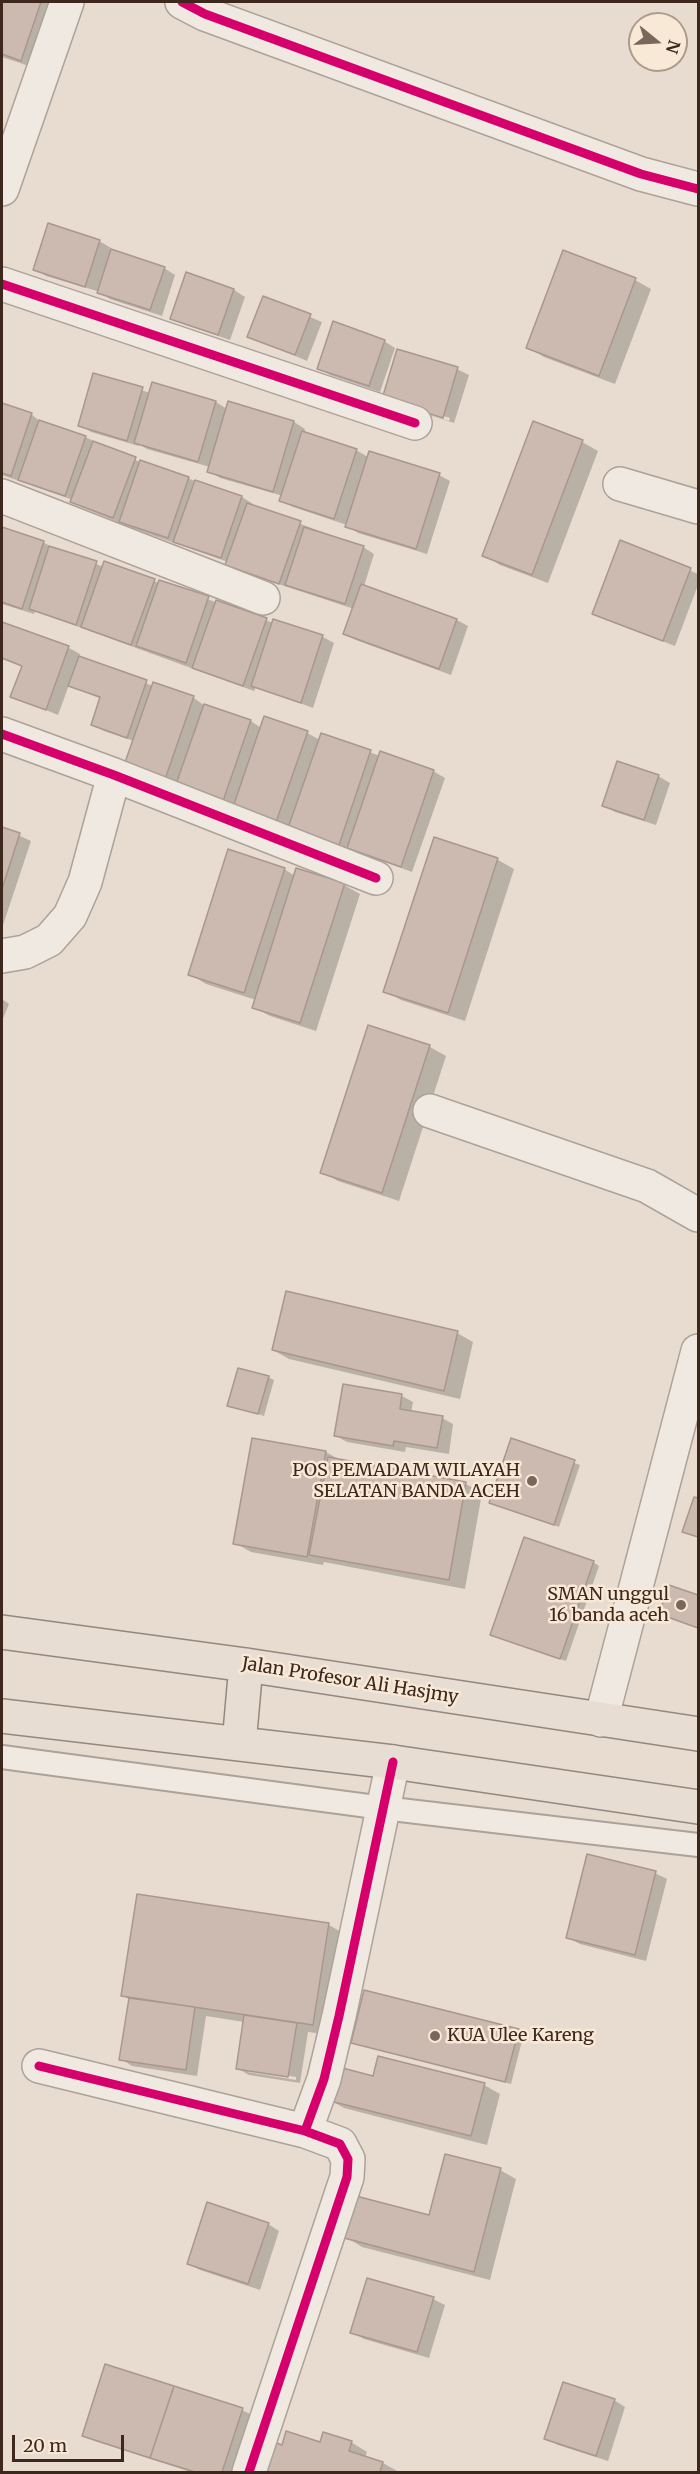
<!DOCTYPE html>
<html>
<head>
<meta charset="utf-8">
<style>
	body { margin:0 }
	#map { position:relative; width:700px; height:2474px; overflow:hidden; background:#e8dcd0; font-family:Merriweather,serif }
	canvas { display:block }
	.frame { position:absolute; inset:0; border:3px solid #3e281e; pointer-events:none }
	.north { position:absolute; left:628px; top:12px; width:60px; height:60px; box-sizing:border-box; background:#f8e8d6; border:2px solid #ae9b8c; border-radius:50%; rotate:108deg; font-size:16px; font-weight:700; line-height:24px; text-align:center; color:#3e281e }
	.north::after { content:''; display:block; margin:auto; width:21px; height:27px; background:#7a675c; clip-path:polygon(50% 0,100% 100%,50% 72%,0 100%) }
	.scale { position:absolute; left:12px; top:2435px; width:112px; height:27px; box-sizing:border-box; border:3px solid #3e281e; border-top:0; padding-left:8px; font-size:18px; line-height:21px; white-space:nowrap; color:#3e281e; -webkit-text-stroke:4px #f8e8d6; paint-order:stroke }
</style>
</head>
<body>
<div id="map">
<canvas width="700" height="2474"></canvas>
<div class="frame"></div>
<div class="north">N</div>
<div class="scale">20 m</div>
</div>
<script>
const ctx = document.querySelector('canvas').getContext('2d');
ctx.lineJoin = 'round';
function fill(path, color) { ctx.fillStyle = color; ctx.fill(path, 'evenodd'); }
const shape = rows => new Path2D(rows.map(r => 'M' + r).join(''));
function trace(path, color, width, dash) { ctx.strokeStyle = color; ctx.lineWidth = width; ctx.lineCap = dash ? 'butt' : 'round'; ctx.setLineDash(dash || []); ctx.stroke(path); }
function write(font, color, halo, rows, align = 'center') {
  ctx.font = font + ' Merriweather,serif'; ctx.lineWidth = 5; ctx.setLineDash([]); ctx.textBaseline = 'middle'; ctx.strokeStyle = halo; ctx.fillStyle = color; for (const [text, x, y, turn = 0] of rows) {
    ctx.save(); ctx.translate(x, y); ctx.rotate((+turn || 0) * Math.PI / 180); ctx.textAlign = isNaN(turn) ? turn : align; if (halo) ctx.strokeText(text, 0, 0); ctx.fillText(text, 0, 0); ctx.restore();
  }
}
fill(shape([
	[2,2,61,2,38,69,2,57],
	[99,241,111,248,110,250,164,268,175,275,162,316,110,299,97,291,46,276,35,269],
	[187,274,234,290,245,297,230,340,183,324,172,318],
	[635,280,651,289,615,384,544,357,528,347],
	[264,298,322,322,307,361,249,336],
	[384,341,395,348,380,392,330,375,318,368],
	[398,351,457,369,469,375,454,423,395,405,384,399],
	[394,401,450,418,449,421,394,405],
	[94,374,150,393,153,383,216,402,227,409,229,403,294,422,305,429,304,433,356,450,368,457,439,475,450,481,427,554,358,533,347,525,293,507,281,501,283,496,220,478,209,471,210,467,147,449,139,444,139,446,91,432,80,425],
	[2,405,31,414,42,423,85,437,140,462,242,497,253,504,252,506,363,547,374,554,364,586,457,620,468,626,451,675,356,640,344,634,354,609,239,571,227,564,228,562,132,528,84,508,73,500,2,475],
	[582,442,598,451,548,583,500,565,484,555],
	[2,529,43,542,55,549,104,567,160,583,160,582,273,623,274,621,323,637,334,643,313,708,256,687,254,691,35,611,34,614,2,604],
	[621,542,698,574,698,585,675,646,606,620,594,613],
	[2,623,69,648,80,654,79,658,153,686,154,683,194,698,205,706,251,721,261,728,307,733,320,740,322,735,380,756,433,771,445,778,412,872,351,849,351,851,175,791,134,741,104,731,92,724,101,699,69,685,58,715,12,696,23,667,2,659],
	[658,776,670,783,656,825,615,812,604,806],
	[2,828,31,841,2,928],
	[435,839,498,860,514,869,465,1021,401,1000,385,991],
	[284,869,295,876,344,885,360,894,316,1031,270,1016,254,1007,256,1000,206,984,190,974],
	[2,999,9,1004,2,1021],
	[369,1027,430,1047,446,1056,399,1201,338,1181,322,1172],
	[457,1333,473,1342,460,1399,289,1359,273,1350],
	[268,1377,274,1380,264,1416,229,1405],
	[345,1386,402,1396,413,1402,411,1413,442,1418,453,1424,449,1454,406,1447,405,1452,347,1442,336,1436],
	[512,1440,580,1465,559,1527,497,1505],
	[326,1452,340,1460,466,1484,482,1493,465,1589,324,1562,323,1565,251,1552,235,1543],
	[694,1499,698,1500,698,1537,689,1534],
	[593,1562,599,1566,566,1661,492,1635],
	[670,1587,698,1597,698,1628,661,1614],
	[655,1873,667,1879,646,1961,580,1944,568,1938],
	[329,1925,348,1936,332,2035,308,2032,300,2083,249,2075,237,2068,244,2022,206,2016,197,2076,132,2066,121,2059,130,2000,122,1995],
	[248,2069,296,2077,296,2080,248,2072],
	[518,2030,524,2033,511,2084,352,2042],
	[484,2085,500,2094,487,2145,344,2108,328,2099],
	[500,2170,516,2179,490,2280,362,2247,346,2237,430,2217],
	[268,2224,279,2231,260,2290,200,2270,188,2264],
	[368,2279,433,2299,445,2305,429,2358,364,2339,352,2332],
	[614,2400,625,2407,608,2461,558,2445,546,2438],
	[242,2410,254,2416,236,2472,191,2472,95,2441,84,2435],
	[351,2442,367,2452,365,2458,383,2463,399,2472,266,2472,275,2444,283,2447]
]), '#0003');
const building = shape([
	[2,2,41,2,21,61,2,54,2,2],
	[48,223,100,240,85,287,33,270,48,223],
	[111,249,165,267,150,310,97,293,111,249],
	[563,250,636,278,599,376,526,348,563,250],
	[186,272,234,289,218,335,170,319,186,272],
	[263,296,311,314,295,355,247,337,263,296],
	[333,321,385,340,369,386,317,369,333,321],
	[397,349,458,367,443,418,382,399,397,349],
	[93,373,143,387,127,441,78,426,93,373],
	[152,382,216,401,198,462,134,443,152,382],
	[228,401,294,421,273,492,207,472,228,401],
	[2,403,32,413,11,476,2,473,2,403],
	[39,420,86,436,65,496,18,480,39,420],
	[533,421,583,440,532,575,482,556,533,421],
	[302,431,357,449,334,519,279,501,302,431],
	[93,441,136,457,113,518,70,502,93,441],
	[369,451,440,473,416,549,345,527,369,451],
	[140,460,189,477,168,538,119,522,140,460],
	[195,480,242,496,221,558,173,542,195,480],
	[247,503,301,521,279,584,225,565,247,503],
	[2,527,44,541,22,609,2,602,2,527],
	[304,527,364,546,345,604,285,585,304,527],
	[620,540,691,568,663,641,592,614,620,540],
	[49,546,97,561,76,625,29,609,49,546],
	[104,561,155,579,131,645,81,627,104,561],
	[159,580,209,596,186,663,136,646,159,580],
	[361,584,457,619,439,669,343,634,361,584],
	[216,600,267,618,243,686,192,668,216,600],
	[273,619,323,635,301,703,251,686,273,619],
	[2,622,69,646,46,710,10,697,22,666,2,658,2,622],
	[79,656,147,680,127,738,91,725,100,697,68,686,79,656],
	[153,682,194,696,163,785,122,771,153,682],
	[204,704,251,720,222,804,175,787,204,704],
	[264,716,308,731,276,822,233,807,264,716],
	[321,733,371,750,339,845,288,828,321,733],
	[380,751,434,770,401,867,347,848,380,751],
	[617,761,659,775,644,820,602,806,617,761],
	[2,827,20,833,2,889,2,827],
	[434,837,498,858,448,1013,383,992,434,837],
	[228,849,285,868,244,993,188,975,228,849],
	[296,868,345,883,300,1023,252,1008,296,868],
	[368,1025,430,1045,382,1193,320,1173,368,1025],
	[286,1291,458,1331,444,1391,272,1350,286,1291],
	[238,1368,269,1376,258,1414,227,1406,238,1368],
	[343,1384,402,1394,400,1409,443,1416,437,1448,394,1441,393,1446,334,1436,343,1384],
	[252,1438,326,1451,307,1557,233,1544,252,1438],
	[511,1438,575,1460,554,1525,489,1503,511,1438],
	[328,1457,466,1482,449,1580,309,1555,328,1457],
	[694,1497,698,1498,698,1537,682,1532,694,1497],
	[524,1537,594,1561,560,1659,490,1635,524,1537],
	[669,1585,698,1595,698,1628,659,1614,669,1585],
	[587,1854,656,1871,635,1955,566,1938,587,1854],
	[137,1894,329,1923,313,2025,121,1996,137,1894],
	[364,1990,519,2029,505,2082,351,2043,364,1990],
	[129,1998,195,2007,186,2070,119,2060,129,1998],
	[244,2015,297,2023,288,2077,236,2069,244,2015],
	[378,2056,485,2083,471,2136,326,2100,335,2066,373,2076,378,2056],
	[445,2154,501,2168,474,2272,344,2238,356,2196,429,2215,445,2154],
	[207,2202,269,2223,248,2284,187,2264,207,2202],
	[367,2278,434,2297,417,2352,350,2333,367,2278],
	[105,2364,174,2386,150,2458,82,2436,105,2364],
	[563,2382,615,2399,596,2456,544,2439,563,2382],
	[174,2386,243,2408,222,2472,195,2472,150,2458,174,2386],
	[286,2431,320,2442,323,2432,352,2441,349,2451,383,2462,380,2472,265,2472,274,2442,282,2445,286,2431]
]);
fill(building, '#ccb9b0');
trace(building, '#a9978e', 1.5);
const lane = shape([
	[2,1757,383,1808,698,1845]
]);
const street = shape([
	[182,2,205,14,641,174,698,189],
	[2,189,67,2],
	[2,284,415,423],
	[620,484,698,507],
	[2,496,263,598],
	[2,734,114,775,376,878],
	[2,956,25,952,49,940,70,916,85,882,114,775],
	[430,1111,647,1186,698,1215],
	[601,1720,698,1351],
	[39,2066,305,2131,324,2079,339,2016,393,1762],
	[249,2472,347,2177,348,2159,340,2144,305,2131]
]);
const primary = shape([
	[2,1632,246,1665,698,1734],
	[2,1716,393,1762,698,1807],
	[239,1744,246,1665]
]);
trace(lane, '#ada298', 26);
trace(street, '#ada298', 36);
trace(primary, '#93877f', 36);
trace(lane, '#efe9e2', 22);
trace(street, '#efe9e2', 33);
trace(primary, '#e7ddd3', 33);
trace(shape([
	[182,2,205,14,641,174,698,189],
	[2,284,415,423],
	[2,734,114,775,376,878],
	[39,2066,305,2131,324,2079,339,2016,393,1762],
	[249,2472,347,2177,348,2159,340,2144,305,2131]
]), '#d6006c', 9);
for (const [x, y, r, color] of [
	[532,1481,6,"#7a675c"],
	[681,1605,6,"#7a675c"],
	[435,2036,6,"#7a675c"]
]) { const dot = new Path2D(); dot.arc(x, y, r, 0, 2 * Math.PI); ctx.fillStyle = color; ctx.fill(dot); trace(dot, '#f8e8d6', 2); }
write('18px', '#3e281e', '#f8e8d6', [
	["POS PEMADAM WILAYAH",520,1471],
	["SELATAN BANDA ACEH",520,1492],
	["SMAN unggul",669,1595],
	["16 banda aceh",669,1616],
	["KUA Ulee Kareng",447,2036,"left"]
], 'right');
write('18px', '#3e281e', '#f8e8d6', [
	["Jalan Profesor Ali Hasjmy",350,1681,9]
]);
</script>
</body>
</html>
